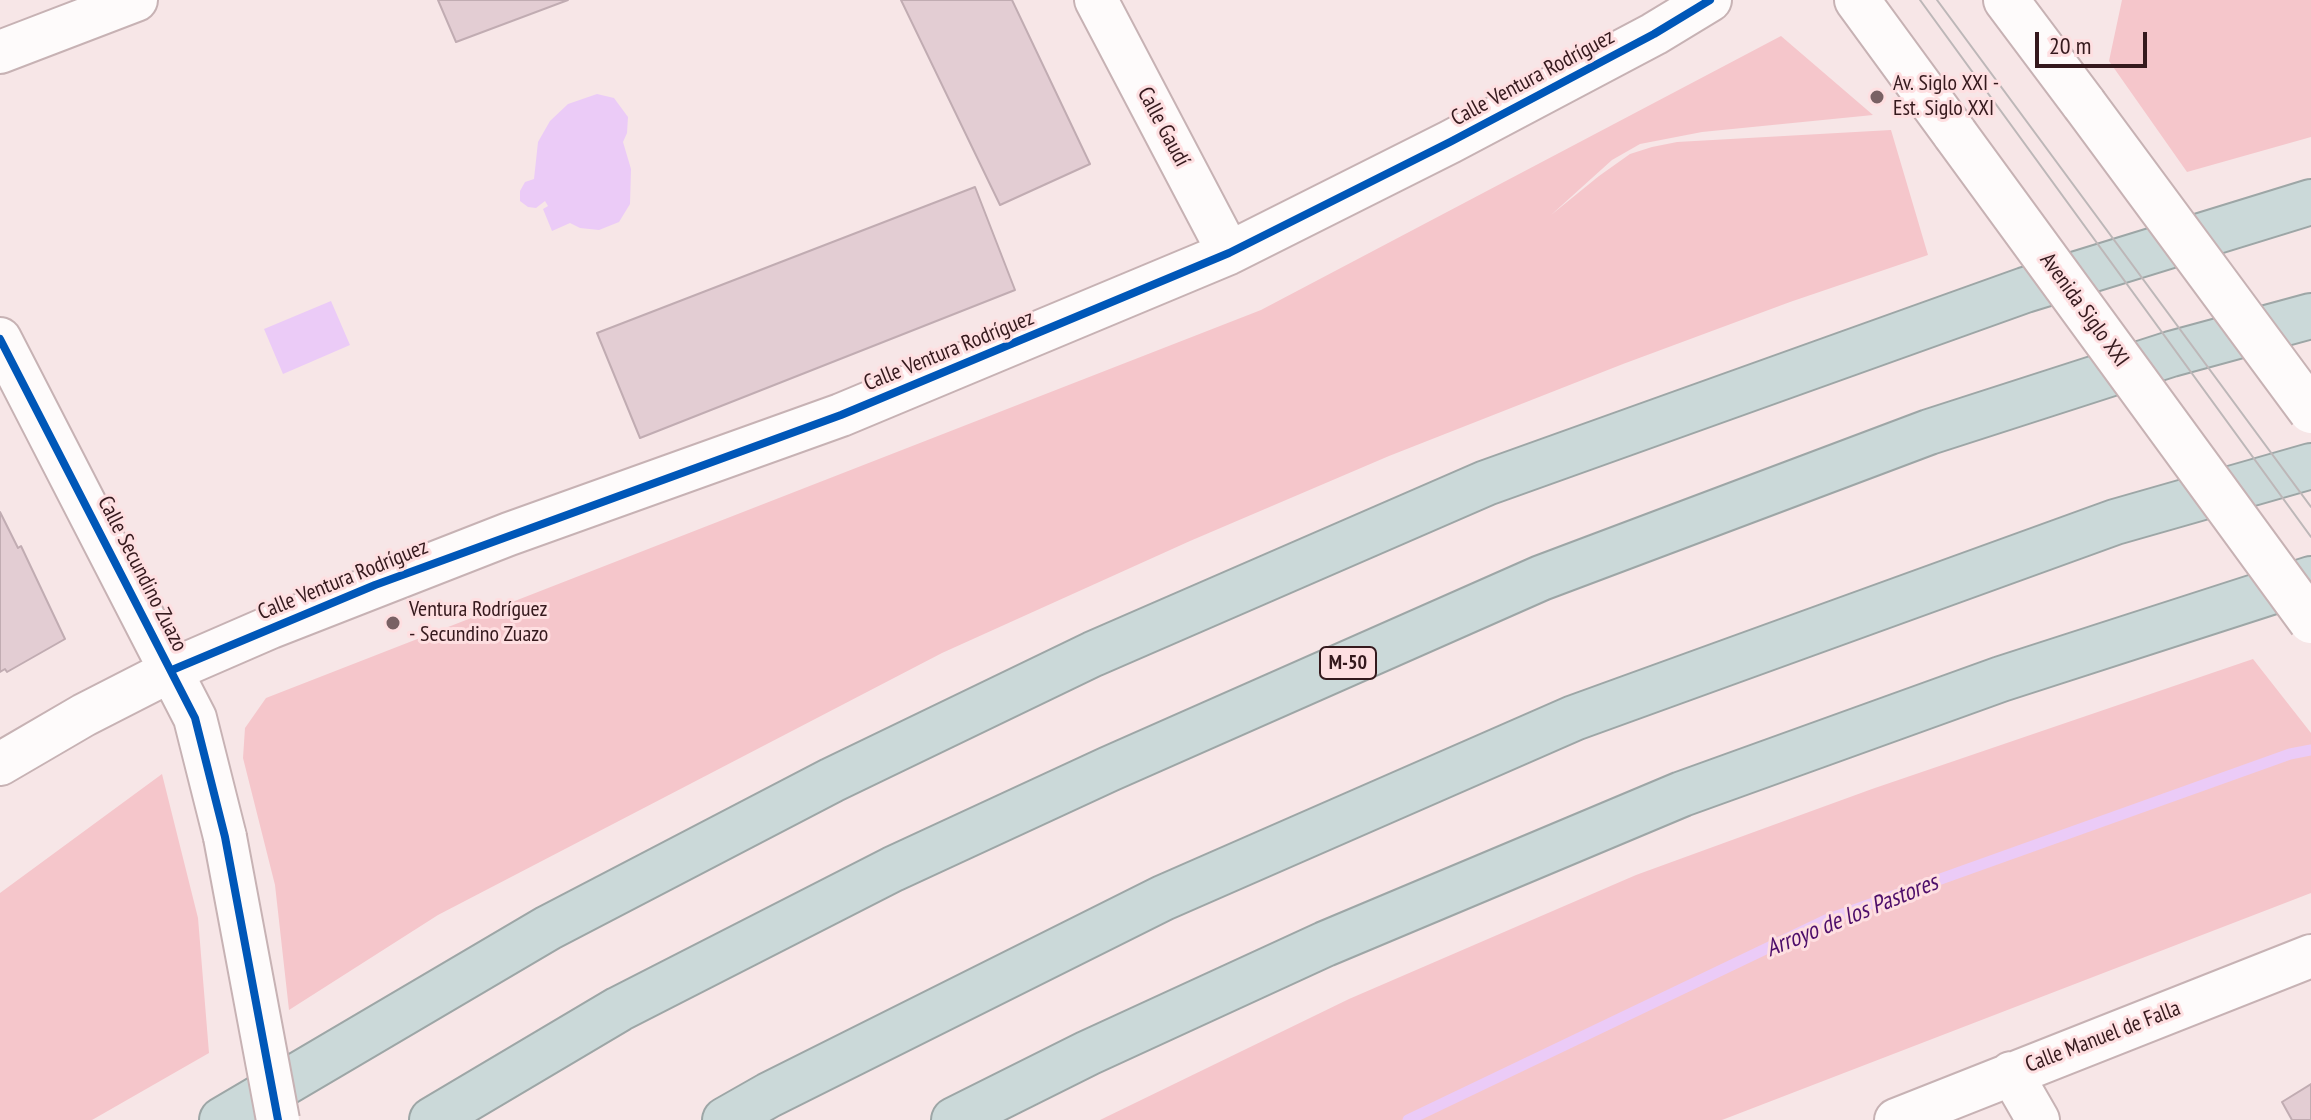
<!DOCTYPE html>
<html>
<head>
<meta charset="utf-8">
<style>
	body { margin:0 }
	#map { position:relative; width:2311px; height:1120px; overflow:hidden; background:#f7e6e7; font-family:"PT Sans Narrow",sans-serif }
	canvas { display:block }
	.scale { position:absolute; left:2035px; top:32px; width:112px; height:36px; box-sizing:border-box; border:4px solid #35191d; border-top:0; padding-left:10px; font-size:24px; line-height:28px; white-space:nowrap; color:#35191d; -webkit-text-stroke:6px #fedfe1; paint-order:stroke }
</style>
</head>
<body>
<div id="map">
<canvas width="2311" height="1120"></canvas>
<div class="scale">20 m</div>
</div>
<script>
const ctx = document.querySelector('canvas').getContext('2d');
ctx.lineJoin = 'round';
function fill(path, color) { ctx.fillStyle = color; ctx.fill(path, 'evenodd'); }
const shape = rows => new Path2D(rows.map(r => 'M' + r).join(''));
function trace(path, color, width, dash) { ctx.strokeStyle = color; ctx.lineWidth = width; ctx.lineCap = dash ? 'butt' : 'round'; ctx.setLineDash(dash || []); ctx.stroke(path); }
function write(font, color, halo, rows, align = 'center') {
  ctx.font = font + ' "PT Sans Narrow",sans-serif'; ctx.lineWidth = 6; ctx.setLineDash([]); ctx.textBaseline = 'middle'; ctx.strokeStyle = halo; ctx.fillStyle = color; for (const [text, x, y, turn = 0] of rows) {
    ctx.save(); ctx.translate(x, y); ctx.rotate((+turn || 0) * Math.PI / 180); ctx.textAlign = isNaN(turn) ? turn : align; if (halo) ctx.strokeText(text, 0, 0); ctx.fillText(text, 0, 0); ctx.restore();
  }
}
fill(shape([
	[2122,0,2311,0,2311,137,2187,172,2109,61],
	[1781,36,1873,115,1702,132,1640,144,1612,160,1551,215,1599,176,1630,154,1652,147,1677,142,1891,130,1928,255,1790,302,1623,364,1389,456,1190,541,942,653,438,915,289,1010,275,885,243,758,245,728,266,698,1261,310],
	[2253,659,2311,733,2311,893,1722,1120,1100,1120,1349,999,1636,875,1872,789],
	[162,774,198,918,209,1053,92,1120,0,1120,0,893]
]), '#f5c6cb');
fill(shape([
	[597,94,614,98,628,117,627,133,623,142,631,169,630,204,619,222,599,230,580,228,570,223,552,231,543,209,548,206,545,201,536,208,528,207,520,201,520,191,525,182,534,179,538,142,550,121,568,104],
	[331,301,350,345,283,374,264,329]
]), '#ebcbf7');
trace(shape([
	[1408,1120,1826,920,2290,754,2311,750]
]), '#ebcbf7', 11);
const building = shape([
	[438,0,568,0,456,42,438,0],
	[901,0,1012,0,1090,164,1000,205,901,0],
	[975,187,1015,290,640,438,597,333,975,187],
	[0,512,18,548,21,546,65,639,7,672,5,669,0,672,0,512],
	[2311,1084,2311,1120,2292,1120,2282,1102,2311,1084]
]);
fill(building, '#e3cdd3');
trace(building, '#c1acb2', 2);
const minor = shape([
	[1096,0,1229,253],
	[0,52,136,0],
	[0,339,195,718,225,837],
	[0,764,84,715,172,670,271,627,509,534,841,415,1229,253,1450,142,1654,34,1710,0],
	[2011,1073,2038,1120],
	[1896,1120,2311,956]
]);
const tertiary = shape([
	[1857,0,1955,134],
	[2006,0,2084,104]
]);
const motorway = shape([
	[222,1120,548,928,832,780,1093,654,1486,483,2025,290,2311,202],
	[432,1120,619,1009,893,869,1109,769,1541,578,1929,432,2171,354,2311,316],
	[725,1120,769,1095,1163,898,1574,718,2115,522,2311,466],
	[954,1120,1088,1053,1325,944,1682,794,2001,679,2311,579]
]);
trace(minor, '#c7b2b4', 46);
trace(tertiary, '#c7b2b4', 48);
trace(motorway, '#9da6a6', 48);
trace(minor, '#fefbfb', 42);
trace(tertiary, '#fefbfb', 44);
trace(motorway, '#cbd9d9', 44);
trace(shape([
	[1920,0,2311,537],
	[1937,0,2311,507]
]), '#bdb7b8', 2);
const minorBridge = shape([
	[225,837,278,1120]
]);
const tertiaryBridge = shape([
	[2084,104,2311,411],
	[1955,134,2311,621]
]);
trace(minorBridge, '#c7b2b4', 46, []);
trace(tertiaryBridge, '#c7b2b4', 48, []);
trace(minorBridge, '#fefbfb', 42);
trace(tertiaryBridge, '#fefbfb', 44);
trace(shape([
	[0,339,195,718,225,837,278,1120],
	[172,670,375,585,841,415,1229,253,1450,142,1654,34,1710,0]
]), '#0057b8', 8);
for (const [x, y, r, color] of [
	[1877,97,8,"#796164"],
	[393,623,8,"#796164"]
]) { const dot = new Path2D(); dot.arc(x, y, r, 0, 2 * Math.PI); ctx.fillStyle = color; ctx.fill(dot); trace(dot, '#fedfe1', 3); }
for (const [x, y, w] of [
	[1348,663,56]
]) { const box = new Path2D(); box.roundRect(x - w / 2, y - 16, w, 32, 6); ctx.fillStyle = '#fedfe1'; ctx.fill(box); trace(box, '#35191d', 2); }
write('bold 20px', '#35191d', null, [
	["M-50",1348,663]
]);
write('22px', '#35191d', '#fedfe1', [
	["Calle Ventura Rodríguez",1533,78,-28],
	["Calle Gaudí",1163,127,62],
	["Avenida Siglo XXI",2084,310,54],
	["Calle Ventura Rodríguez",949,351,-22],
	["Calle Secundino Zuazo",142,574,63],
	["Calle Ventura Rodríguez",343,580,-22],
	["Calle Manuel de Falla",2103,1037,-21]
]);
write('22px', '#35191d', '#fedfe1', [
	["Av. Siglo XXI -",1893,84],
	["Est. Siglo XXI",1893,109],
	["Ventura Rodríguez",409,610],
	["- Secundino Zuazo",409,635]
], 'left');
write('italic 24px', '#4d0d6a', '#fedfe1', [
	["Arroyo de los Pastores",1852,916,-22]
]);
</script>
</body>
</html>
